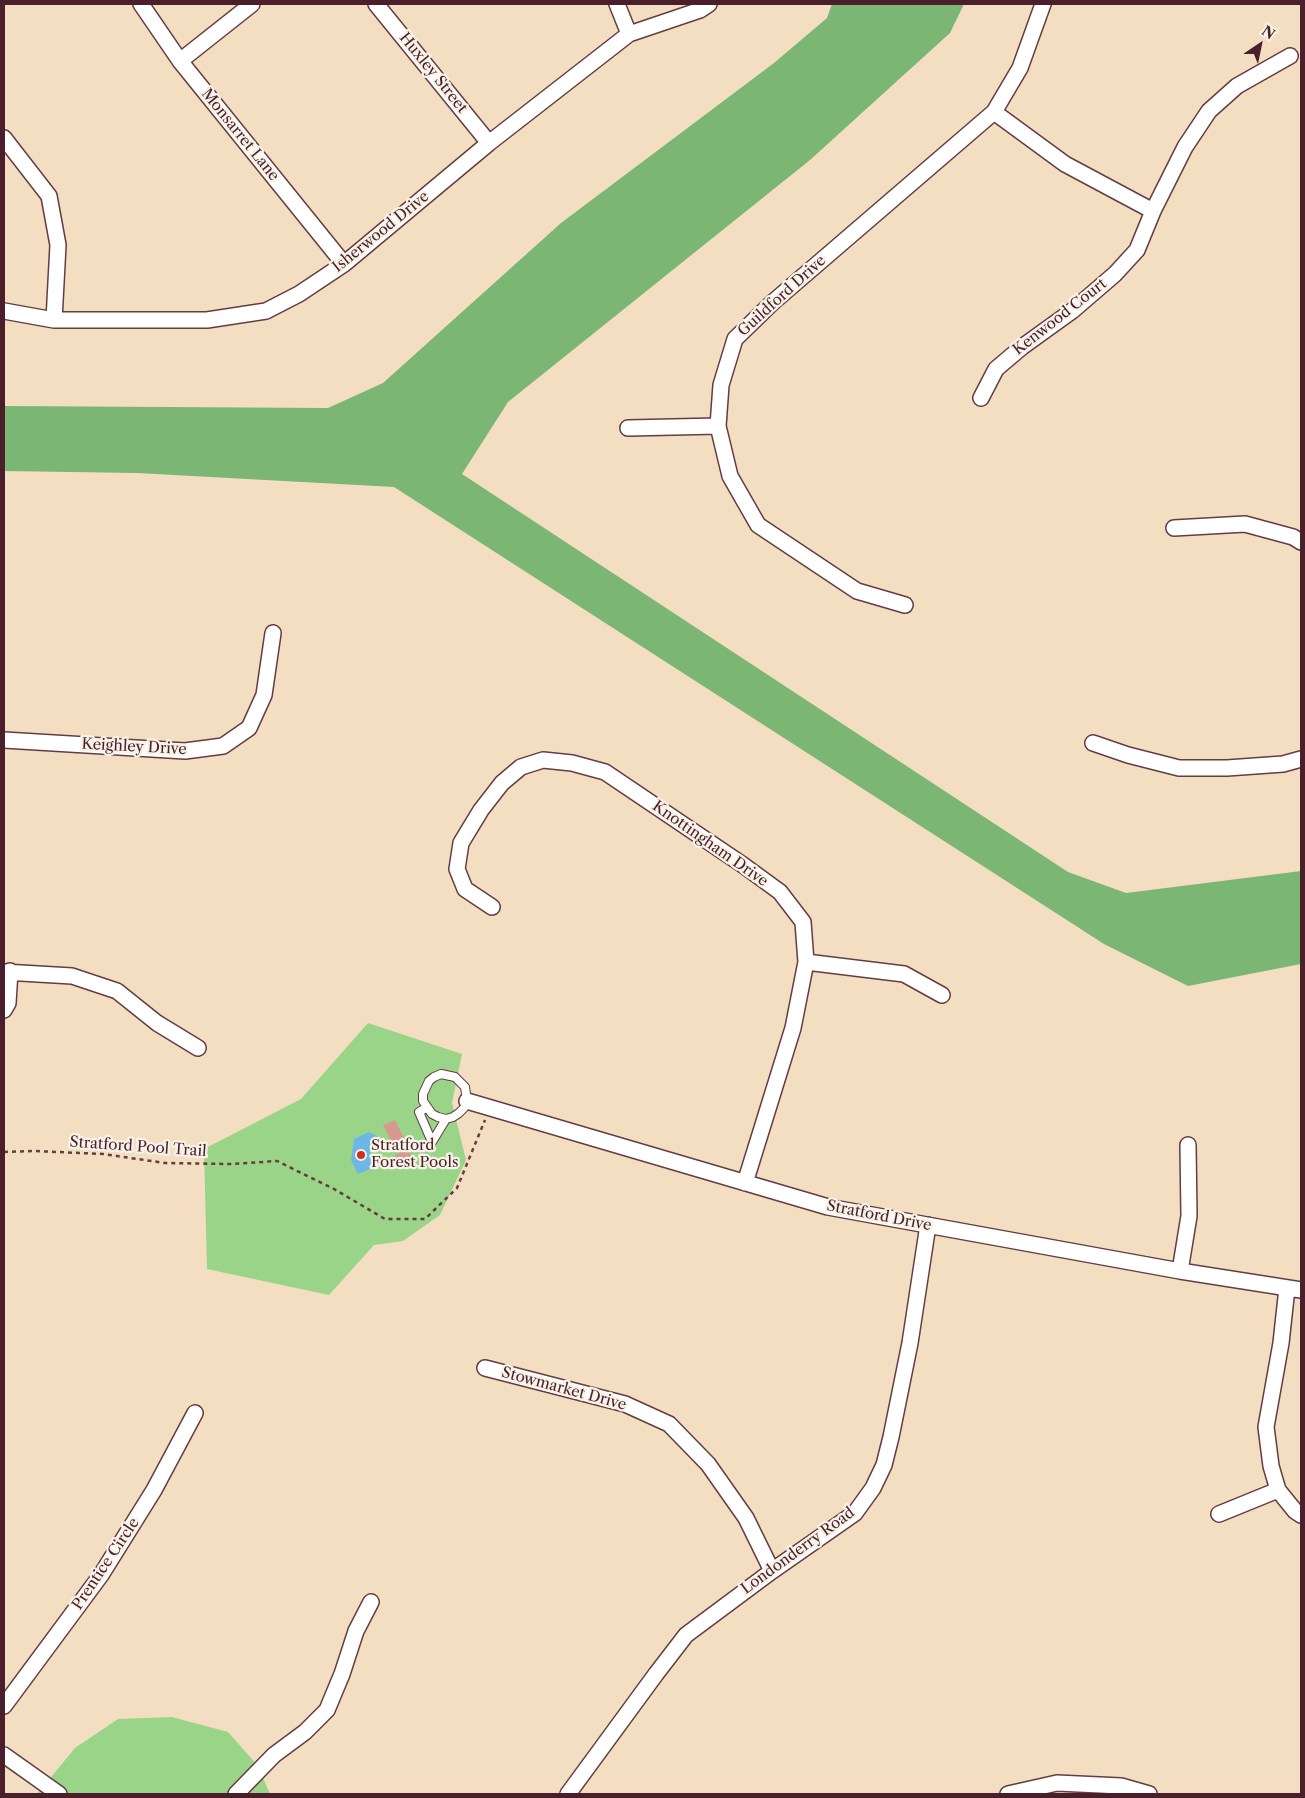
<!DOCTYPE html>
<html>
<head>
<meta charset="utf-8">
<style>
	body { margin:0 }
	#map { position:relative; width:1305px; height:1798px; overflow:hidden; background:#f4dec2; font-family:"Libre Caslon Text",serif }
	canvas { display:block }
	.frame { position:absolute; inset:0; border:5px solid #4a1f2b; pointer-events:none }
	.north { position:absolute; left:1235px; top:20px; width:50px; height:50px; -webkit-text-stroke:4px #f7f3e8; paint-order:stroke; rotate:34deg; font-size:14px; font-weight:700; line-height:20px; text-align:center; color:#4a1f2b }
	.north::after { content:''; display:block; margin:auto; width:18px; height:22px; background:#4a1f2b; clip-path:polygon(50% 0,100% 100%,50% 72%,0 100%) }
</style>
</head>
<body>
<div id="map">
<canvas width="1305" height="1798"></canvas>
<div class="frame"></div>
<div class="north">N</div>
</div>
<script>
const ctx = document.querySelector('canvas').getContext('2d');
ctx.lineJoin = 'round';
function fill(path, color) { ctx.fillStyle = color; ctx.fill(path, 'evenodd'); }
const shape = rows => new Path2D(rows.map(r => 'M' + r).join(''));
function trace(path, color, width, dash) { ctx.strokeStyle = color; ctx.lineWidth = width; ctx.lineCap = dash ? 'butt' : 'round'; ctx.setLineDash(dash || []); ctx.stroke(path); }
function write(font, color, halo, rows, align = 'center') {
  ctx.font = font + ' "Libre Caslon Text",serif'; ctx.lineWidth = 4.5; ctx.setLineDash([]); ctx.textBaseline = 'middle'; ctx.strokeStyle = halo; ctx.fillStyle = color; for (const [text, x, y, turn = 0] of rows) {
    ctx.save(); ctx.translate(x, y); ctx.rotate((+turn || 0) * Math.PI / 180); ctx.textAlign = isNaN(turn) ? turn : align; if (halo) ctx.strokeText(text, 0, 0); ctx.fillText(text, 0, 0); ctx.restore();
  }
}
fill(shape([
	[368,1023,462,1054,452,1103,466,1160,440,1215,403,1241,374,1245,329,1295,207,1269,204,1149,301,1099],
	[172,1717,228,1732,258,1766,270,1794,37,1794,75,1748,118,1719]
]), '#9ad488');
fill(shape([
	[832,4,964,4,950,33,810,160,508,402,462,474,1068,872,1126,893,1301,871,1301,964,1188,986,1104,944,394,487,137,473,4,471,4,406,328,408,383,383,561,223,774,63,827,18]
]), '#7bb674');
fill(shape([
	[369,1132,377,1136,382,1144,370,1150,372,1168,358,1174,351,1160,354,1139]
]), '#6db6e5');
fill(shape([
	[395,1120,408,1146,396,1152,383,1125],
	[408,1149,412,1159,389,1170,384,1161]
]), '#d79890');
const lane = shape([
	[426,1108,419,1112,432,1142,446,1119,453,1117,459,1113,464,1108,467,1101,465,1087,455,1077,441,1074,434,1077,429,1081,423,1094,423,1101,432,1114,438,1117,446,1119]
]);
const street = shape([
	[141,4,180,61,344,264],
	[376,4,489,143],
	[617,4,629,34],
	[180,61,252,4],
	[994,112,1065,164,1153,211],
	[4,138,49,196,58,245,54,320],
	[4,311,54,320,207,320,266,311,299,294,344,264,489,143,629,34,700,10,709,4],
	[981,398,996,369,1022,347,1072,311,1115,274,1137,250,1153,211,1185,147,1209,111,1237,86,1290,56],
	[628,428,718,426],
	[1174,528,1245,524,1293,537,1301,542],
	[905,605,857,591,758,525,730,476,718,426,721,385,735,339,772,303,994,112,1020,68,1043,4],
	[4,740,185,751,223,746,249,728,264,695,273,633],
	[1093,743,1128,755,1179,768,1227,768,1283,764,1301,759],
	[492,907,465,889,457,869,461,843,481,810,502,783,521,767,543,760,572,763,605,772,743,865,780,892,803,922,806,962,793,1028,745,1183],
	[806,962,904,974,942,995],
	[4,972,72,976,117,991,157,1023,198,1048],
	[4,1010,8,1003,10,971],
	[467,1101,828,1207,1180,1271,1301,1290],
	[1180,1271,1189,1216,1188,1145],
	[1287,1288,1281,1343,1266,1427,1271,1466,1278,1490,1295,1511,1301,1515],
	[485,1368,625,1404,669,1424,708,1464,746,1518,772,1571],
	[1219,1514,1278,1490],
	[4,1706,101,1575,154,1490,195,1413],
	[4,1755,59,1794],
	[236,1794,274,1755,305,1732,327,1710,342,1674,356,1631,371,1602],
	[568,1794,656,1674,686,1635,772,1571,855,1513,873,1488,884,1465,891,1437,910,1343,928,1225],
	[1008,1794,1057,1783,1121,1786,1149,1794]
]);
trace(lane, '#643c42', 10);
trace(street, '#643c42', 18);
trace(shape([
	[4,1152,35,1151,103,1154,165,1163,230,1164,277,1161,334,1189,385,1219,425,1219,457,1188,485,1120]
]), '#643c42', 2.5, [4, 4]);
trace(lane, '#fff', 8);
trace(street, '#fff', 15);
for (const [x, y, r, color] of [
	[361,1155,5,"#c8321e"]
]) { const dot = new Path2D(); dot.arc(x, y, r, 0, 2 * Math.PI); ctx.fillStyle = color; ctx.fill(dot); trace(dot, '#f7f3e8', 2); }
write('15px', '#4a1f2b', '#f7f3e8', [
	["Huxley Street",433,73,51],
	["Monsarret Lane",240,135,51],
	["Isherwood Drive",381,232,-39],
	["Guildford Drive",782,296,-42],
	["Kenwood Court",1060,317,-38],
	["Keighley Drive",134,747,3],
	["Knottingham Drive",710,844,35],
	["Stratford Pool Trail",138,1147,4],
	["Stratford Drive",879,1216,11],
	["Stowmarket Drive",564,1389,15],
	["Londonderry Road",798,1551,-36],
	["Prentice Circle",106,1564,-56]
]);
write('15px', '#4a1f2b', '#f7f3e8', [
	["Stratford",371,1146],
	["Forest Pools",371,1163]
], 'left');
</script>
</body>
</html>
